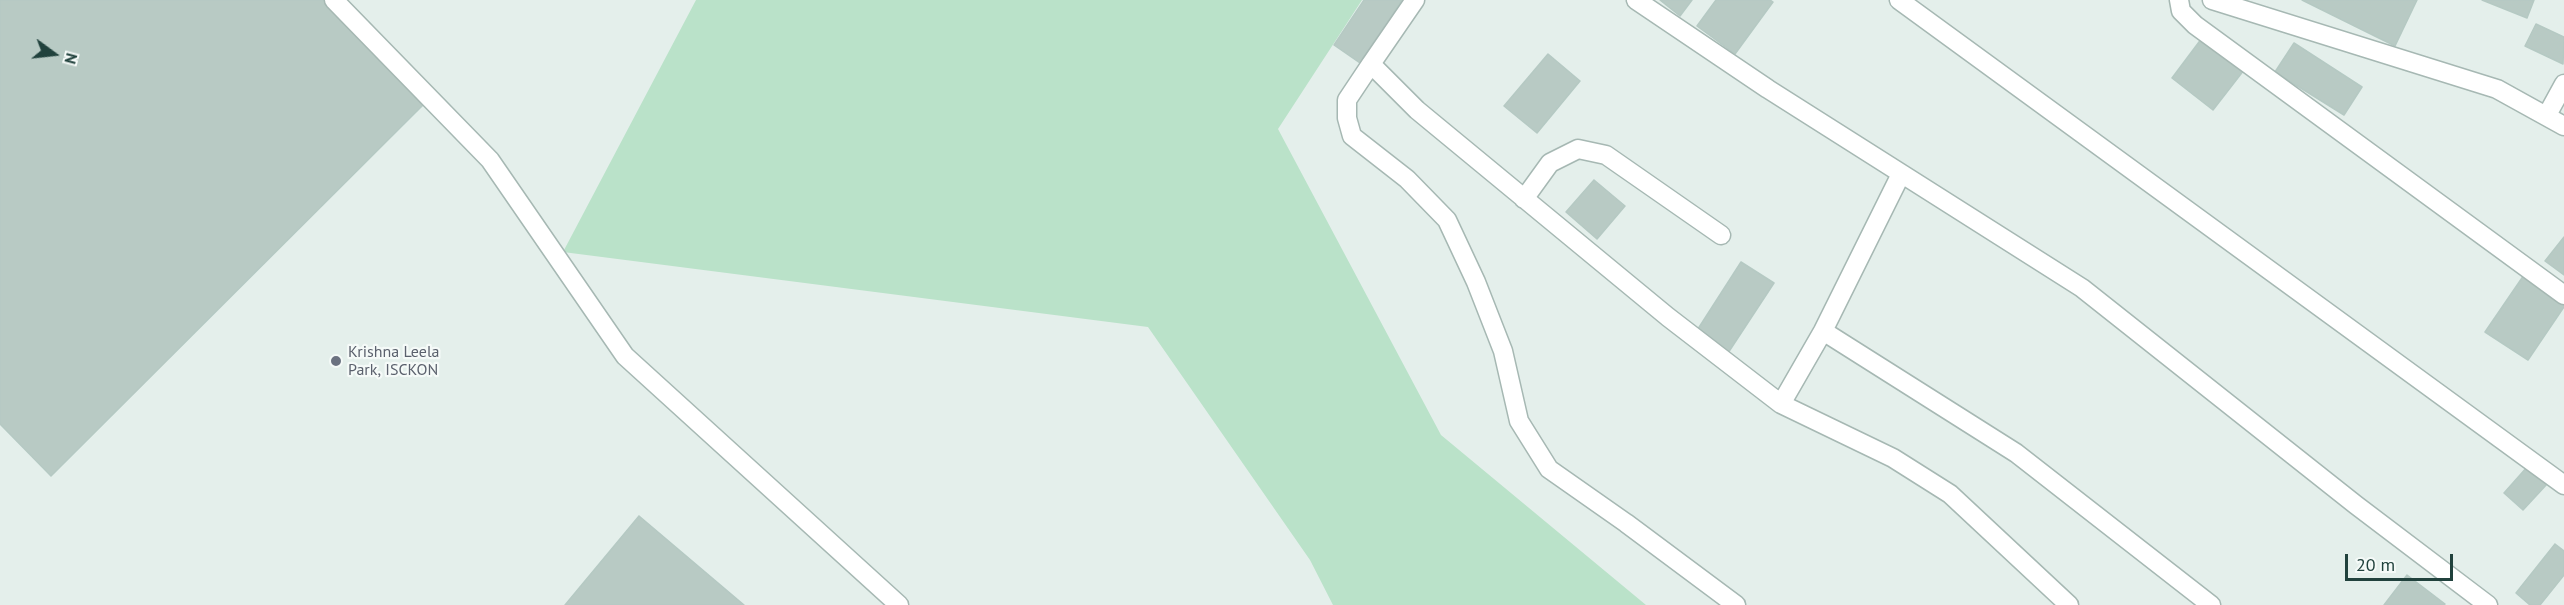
<!DOCTYPE html>
<html>
<head>
<meta charset="utf-8">
<style>
	body { margin:0 }
	#map { position:relative; width:2564px; height:605px; overflow:hidden; background:#e4efeb; font-family:"PT Sans",sans-serif }
	canvas { display:block }
	.north { position:absolute; left:24px; top:24px; width:60px; height:60px; -webkit-text-stroke:4px #f5faf8; paint-order:stroke; rotate:105deg; font-size:16px; font-weight:700; line-height:24px; text-align:center; color:#21423d }
	.north::after { content:''; display:block; margin:auto; width:21px; height:27px; background:#21423d; clip-path:polygon(50% 0,100% 100%,50% 72%,0 100%) }
	.scale { position:absolute; left:2345px; top:554px; width:108px; height:27px; box-sizing:border-box; border:3px solid #21423d; border-top:0; padding-left:8px; font-size:18px; line-height:21px; white-space:nowrap; color:#21423d; -webkit-text-stroke:4px #f5faf8; paint-order:stroke }
</style>
</head>
<body>
<div id="map">
<canvas width="2564" height="605"></canvas>
<div class="north">N</div>
<div class="scale">20 m</div>
</div>
<script>
const ctx = document.querySelector('canvas').getContext('2d');
ctx.lineJoin = 'round';
function fill(path, color) { ctx.fillStyle = color; ctx.fill(path, 'evenodd'); }
const shape = rows => new Path2D(rows.map(r => 'M' + r).join(''));
function trace(path, color, width, dash) { ctx.strokeStyle = color; ctx.lineWidth = width; ctx.lineCap = dash ? 'butt' : 'round'; ctx.setLineDash(dash || []); ctx.stroke(path); }
function write(font, color, halo, rows, align = 'center') {
  ctx.font = font + ' "PT Sans",sans-serif'; ctx.lineWidth = 4.5; ctx.setLineDash([]); ctx.textBaseline = 'middle'; ctx.strokeStyle = halo; ctx.fillStyle = color; for (const [text, x, y, turn = 0] of rows) {
    ctx.save(); ctx.translate(x, y); ctx.rotate((+turn || 0) * Math.PI / 180); ctx.textAlign = isNaN(turn) ? turn : align; if (halo) ctx.strokeText(text, 0, 0); ctx.fillText(text, 0, 0); ctx.restore();
  }
}
fill(shape([
	[696,0,1362,0,1278,129,1441,435,1646,605,1333,605,1310,560,1148,327,563,252]
]), '#bae2c9');
const building = shape([
	[0,0,325,0,426,102,51,476,0,424,0,0],
	[1364,0,1402,0,1360,63,1334,45,1364,0],
	[1660,0,1692,0,1680,16,1660,0],
	[1716,0,1770,0,1773,2,1735,54,1697,26,1716,0],
	[2302,0,2417,0,2395,46,2302,0],
	[2482,0,2534,0,2527,18,2482,0],
	[2536,24,2564,37,2563,64,2525,46,2536,24],
	[2202,38,2244,70,2213,110,2172,78,2202,38],
	[2294,43,2362,87,2344,115,2275,72,2294,43],
	[1548,54,1580,81,1537,133,1504,106,1548,54],
	[1594,180,1625,206,1597,239,1566,212,1594,180],
	[2564,237,2564,275,2545,261,2564,237],
	[1741,262,1774,283,1728,353,1696,332,1741,262],
	[2524,275,2564,301,2564,307,2528,360,2485,332,2524,275],
	[2528,466,2548,483,2523,510,2504,493,2528,466],
	[639,516,744,605,565,605,639,516],
	[2555,544,2564,551,2564,575,2540,605,2530,605,2516,593,2555,544],
	[2407,575,2445,604,2444,605,2384,605,2407,575]
]);
fill(building, '#b8cac4');
trace(building, '#b5c9c3', 1.5);
const service = shape([
	[334,0,490,160,625,356,899,605]
]);
const minor = shape([
	[1415,0,1371,64,1417,110,1668,317,1781,404,1893,458,1950,494,2069,605],
	[1636,0,1768,89,2082,288,2356,505,2488,605],
	[1899,0,2564,485],
	[2179,0,2181,11,2195,25,2564,295],
	[2212,0,2497,89,2564,126],
	[1371,64,1347,100,1347,118,1352,136,1407,179,1447,220,1476,282,1503,351,1519,421,1549,469,1626,523,1736,605],
	[2547,115,2564,84],
	[1524,199,1550,163,1578,149,1606,155,1721,235],
	[1823,331,2016,453,2211,605],
	[1781,404,1823,331,1901,174]
]);
trace(service, '#a6b8b3', 21);
trace(minor, '#a6b8b3', 21);
trace(service, '#fff', 18);
trace(minor, '#fff', 18);
for (const [x, y, r, color] of [
	[336,361,6,"#6b7280"]
]) { const dot = new Path2D(); dot.arc(x, y, r, 0, 2 * Math.PI); ctx.fillStyle = color; ctx.fill(dot); trace(dot, '#f5faf8', 2); }
write('16px', '#5b616d', '#f5faf8', [
	["Krishna Leela",348,352],
	["Park, ISCKON",348,370]
], 'left');
</script>
</body>
</html>
